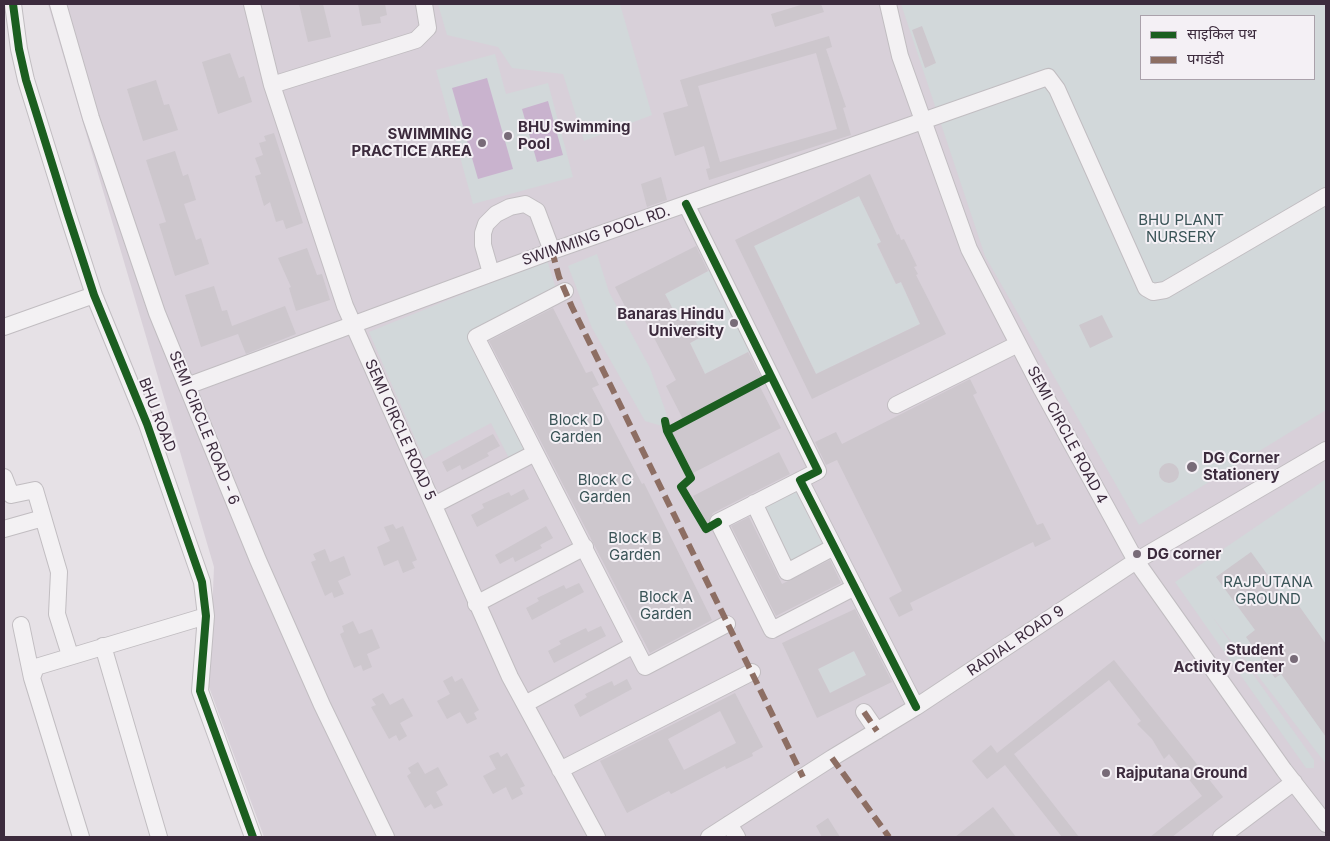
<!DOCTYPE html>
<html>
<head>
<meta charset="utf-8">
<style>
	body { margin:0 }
	#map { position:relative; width:1330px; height:841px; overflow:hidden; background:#e6e1e6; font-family:Inter,"Noto Sans Devanagari",sans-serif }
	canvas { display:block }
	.frame { position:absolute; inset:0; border:5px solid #3c2b3d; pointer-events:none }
	.legend { position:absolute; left:1140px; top:15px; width:175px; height:65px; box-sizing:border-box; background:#f4f0f5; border:1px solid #aaa1ab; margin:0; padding:6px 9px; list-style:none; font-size:15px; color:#3c2b3d }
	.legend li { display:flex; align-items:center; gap:10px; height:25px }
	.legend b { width:25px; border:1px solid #aaa1ab }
</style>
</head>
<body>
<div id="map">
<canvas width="1330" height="841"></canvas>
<div class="frame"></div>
<ul class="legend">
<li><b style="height:6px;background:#1b5e20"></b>साइकिल पथ</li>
<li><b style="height:6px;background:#8d6e63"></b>पगडंडी</li>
</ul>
</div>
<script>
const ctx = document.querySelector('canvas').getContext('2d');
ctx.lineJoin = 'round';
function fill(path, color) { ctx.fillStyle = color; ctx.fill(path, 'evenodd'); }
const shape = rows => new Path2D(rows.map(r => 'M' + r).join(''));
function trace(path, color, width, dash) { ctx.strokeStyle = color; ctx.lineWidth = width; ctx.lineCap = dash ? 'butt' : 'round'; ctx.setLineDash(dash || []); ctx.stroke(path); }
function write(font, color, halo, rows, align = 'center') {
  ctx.font = font + ' Inter,sans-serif'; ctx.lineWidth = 4; ctx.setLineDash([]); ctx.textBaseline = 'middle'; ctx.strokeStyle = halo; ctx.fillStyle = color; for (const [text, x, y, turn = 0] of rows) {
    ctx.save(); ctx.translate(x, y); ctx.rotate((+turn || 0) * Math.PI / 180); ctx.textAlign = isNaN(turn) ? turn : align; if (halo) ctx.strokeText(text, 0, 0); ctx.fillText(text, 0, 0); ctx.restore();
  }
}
fill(shape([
	[48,4,1326,4,1326,837,264,837,209,687,214,567],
	[1141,16,1314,16,1314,79,1141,79]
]), '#d8d0d9');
fill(shape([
	[438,4,620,4,652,115,584,141,563,74,512,68,498,47,447,35],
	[901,4,1326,4,1326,410,1139,525,985,256],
	[1141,16,1314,16,1314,79,1141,79],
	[495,54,506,94,548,83,573,177,473,204,436,70],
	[859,196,881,242,877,245,896,284,901,282,920,324,816,374,754,246],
	[597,254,609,292,650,368,667,415,662,426,645,421,592,328,568,266],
	[547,260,557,292,469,336,528,452,511,462,491,423,424,459,369,332],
	[714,268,754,349,705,374,690,343,703,336,692,315,679,321,665,294],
	[789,478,830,559,787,580,746,500],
	[1326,479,1326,764,1211,615,1314,760,1314,768,1306,768,1175,582],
	[854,651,866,675,830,693,825,683,820,685,818,680,822,677,818,669]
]), '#d2d8da');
fill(shape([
	[487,78,513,169,478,179,452,88],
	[548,101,563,155,537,162,522,109]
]), '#c9b3ce');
fill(shape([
	[299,4,323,4,331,37,308,42],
	[358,4,385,4,387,15,380,17,381,23,362,26],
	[804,4,821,4,824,12,775,27,771,14],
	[922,26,936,63,925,68,912,30],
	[829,36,832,47,826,49,846,107,843,108,851,135,709,180,706,169,710,168,704,146,675,156,663,113,688,106,680,80],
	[816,53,837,129,720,162,698,86],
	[230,53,239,78,244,76,252,102,218,114,202,62],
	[156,80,164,105,169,104,178,130,143,141,127,89],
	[274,133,303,223,286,229,283,220,276,222,270,202,264,206,255,176,261,174,255,158,263,155,259,143,266,141,264,136],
	[175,151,183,176,188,174,196,200,184,204,196,240,201,238,209,264,175,276,159,224,166,222,146,160],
	[870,174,897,235,899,234,901,240,904,239,917,266,914,267,918,274,916,275,946,334,812,399,735,240],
	[859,196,881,242,877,244,896,284,901,282,920,324,816,374,754,246],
	[661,177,667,200,647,207,641,184],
	[696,246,708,271,665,294,679,321,692,314,703,336,690,343,705,374,748,352,762,379,757,381,781,428,693,473,672,432,686,425,666,386,676,380,640,311,630,316,615,287],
	[307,248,317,275,322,274,330,300,296,311,289,288,291,287,278,258],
	[214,286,222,311,227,310,232,326,285,306,296,334,246,354,238,334,201,347,185,295],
	[553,308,586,373,592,371,599,385,592,388,642,484,644,483,712,620,650,653,489,341],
	[1102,315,1113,337,1090,348,1079,325],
	[970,379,977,393,973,395,1037,525,1043,523,1051,539,1035,547,1033,542,910,603,913,610,899,617,889,598,902,591,837,460,826,465,815,442,836,432,842,444],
	[493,434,500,446,487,453,489,456,462,470,460,465,447,472,442,462],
	[779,452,790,474,713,513,707,524,693,496],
	'1159 473a10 10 0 1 1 20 0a10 10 0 1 1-20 0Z',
	[524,489,529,499,477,527,471,515,484,508,482,504,509,492,511,496],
	[749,517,782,584,830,560,841,583,776,616,731,526],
	[393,524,396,529,403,526,417,560,412,562,415,568,403,573,398,560,384,566,377,547,390,541,384,527],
	[546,526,553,538,540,545,542,548,515,562,513,557,500,564,495,555],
	[325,549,330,562,344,556,351,575,338,581,344,594,334,598,332,592,325,596,311,562,316,560,313,554],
	[1251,552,1291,607,1297,603,1326,644,1326,737,1281,674,1275,678,1246,637,1255,630,1216,577],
	[579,583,584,592,532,620,526,608,539,601,537,598,564,585,566,589],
	[855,609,892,682,817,718,782,643],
	[854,651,866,675,830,693,818,669],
	[353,621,359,634,372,629,380,648,367,654,372,667,363,671,361,665,354,668,340,634,344,632,342,626],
	[601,626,606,636,554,663,548,651,561,644,559,641,586,628,588,632],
	[1114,660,1223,797,1172,837,1150,837,1202,796,1169,754,1164,759,1152,739,1137,724,1141,721,1109,680,1014,754,1079,837,1062,837,1005,765,987,779,972,761,991,745,997,753],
	[452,676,455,682,462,678,479,710,474,713,477,719,467,724,460,712,447,719,437,701,450,694,443,681],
	[627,679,632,689,580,717,574,705,587,697,585,694,612,681,614,686],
	[383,693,390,705,403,698,413,716,400,723,407,736,399,741,396,735,389,739,371,707,376,705,372,699],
	[735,693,763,747,752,753,753,756,726,769,725,766,671,794,669,791,627,813,600,761],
	[720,711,736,743,684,770,668,739],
	[498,752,501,757,507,753,525,786,520,788,523,794,512,800,506,787,493,794,483,776,496,769,489,756],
	[418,762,425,774,438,767,448,785,436,792,443,805,434,809,431,804,425,808,407,776,411,773,408,768],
	[993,807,1016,837,955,837],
	[828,818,840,837,822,837,816,826]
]), '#cdc7cd');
const minor = shape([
	[13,4,19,49,26,80,68,215,94,295,147,424,202,582,206,616,200,691,253,837],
	[58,4,91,118,157,313,258,560,322,705,386,837],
	[252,4,272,85,345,306,510,677,597,837],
	[888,4,900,56,969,249,1042,390,1136,561,1284,770,1326,824],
	[272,85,416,40,428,28,424,4],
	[686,204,818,471,718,522,772,630,855,587],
	[491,273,483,245,483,233,486,224,496,214,510,207,525,204,537,211,552,251],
	[565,291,476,337,645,667,727,624],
	[4,327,94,295],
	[187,386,552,251,1048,77,1057,89,1146,288,1153,292,1165,290,1326,196],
	[896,405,1018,344],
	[4,477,11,495,35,490,59,572,57,614,70,655],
	[800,480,916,707],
	[754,503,787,572,834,547],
	[434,505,535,453],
	[4,529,43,518],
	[476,604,585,547],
	[21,625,32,678],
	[103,646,159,837],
	[525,704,634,645],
	[864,712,877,731],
	[560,770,752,672],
	[729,824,737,837],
	[81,837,32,678,36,667,206,616],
	[709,837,832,758,916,707,1136,561,1326,450],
	[1221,837,1294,782]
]);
trace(minor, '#c1bdc1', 18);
trace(minor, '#f3f1f3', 16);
trace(shape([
	[552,251,559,277,572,307,803,777],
	[864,712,877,731],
	[832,758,889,837]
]), '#8d6e63', 6, [12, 6]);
trace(shape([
	[13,4,19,49,26,80,68,215,94,295,147,424,202,582,206,616,200,691,253,837],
	[686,204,818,471,800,480,916,707],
	[665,421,667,431,691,478,681,487,706,529,718,522],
	[667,431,771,376]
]), '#1b5e20', 8);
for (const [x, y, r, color] of [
	[508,136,5,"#786b78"],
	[482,143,5,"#786b78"],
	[734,323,5,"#786b78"],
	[1192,467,6,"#786b78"],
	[1137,554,5,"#786b78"],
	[1294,659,5,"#786b78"],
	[1106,773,5,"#786b78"]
]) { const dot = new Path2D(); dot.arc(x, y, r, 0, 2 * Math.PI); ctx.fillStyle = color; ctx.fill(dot); trace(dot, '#f4f0f5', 2); }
write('bold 15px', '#3c2b3d', '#f4f0f5', [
	["BHU Swimming",518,127],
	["Pool",518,144],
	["SWIMMING",472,134,"right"],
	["PRACTICE AREA",472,151,"right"],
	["Banaras Hindu",724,314,"right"],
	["University",724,331,"right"],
	["DG Corner",1203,458],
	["Stationery",1203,475],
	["DG corner",1147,554],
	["Student",1284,650,"right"],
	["Activity Center",1284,667,"right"],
	["Rajputana Ground",1116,773]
], 'left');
write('15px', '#3a5457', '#f4f0f5', [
	["BHU PLANT",1181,220],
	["NURSERY",1181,237],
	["Block D",576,420],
	["Garden",576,437],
	["Block C",605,480],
	["Garden",605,497],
	["Block B",635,538],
	["Garden",635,555],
	["RAJPUTANA",1268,582],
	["GROUND",1268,599],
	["Block A",666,597],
	["Garden",666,614]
]);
write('15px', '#3c2b3d', '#f4f0f5', [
	["SWIMMING POOL RD.",596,236,-19],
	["BHU ROAD",157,415,69],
	["SEMI CIRCLE ROAD - 6",204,428,68],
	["SEMI CIRCLE ROAD 5",400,430,66],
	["SEMI CIRCLE ROAD 4",1067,435,62],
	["RADIAL ROAD 9",1016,641,-34]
]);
</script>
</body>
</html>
